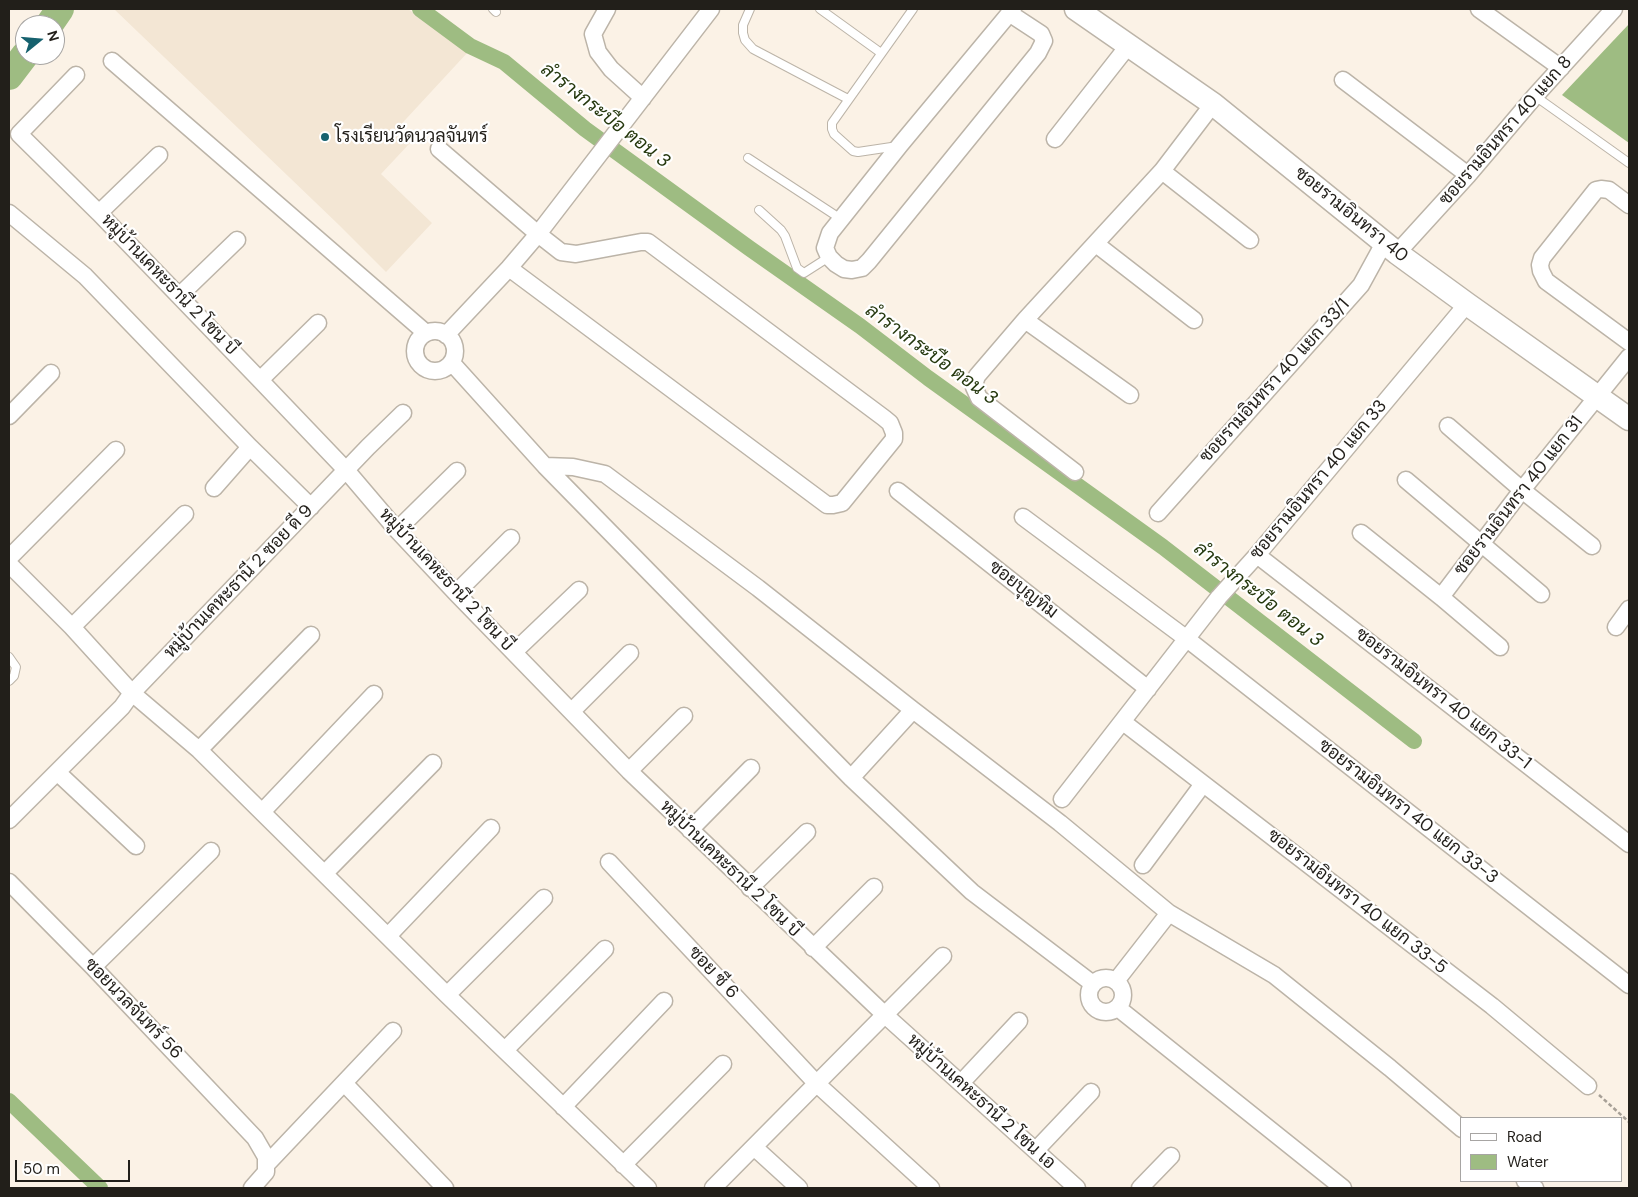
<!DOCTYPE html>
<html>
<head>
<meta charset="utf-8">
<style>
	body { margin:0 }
	#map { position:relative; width:1638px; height:1197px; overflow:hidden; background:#fbf2e6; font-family:"DM Sans",sans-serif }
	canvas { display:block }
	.frame { position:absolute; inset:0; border:10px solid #221f1a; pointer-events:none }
	.legend { position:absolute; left:1460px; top:1117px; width:162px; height:65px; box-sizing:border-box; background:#fff; border:1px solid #a7a5a3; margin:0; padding:6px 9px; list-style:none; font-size:15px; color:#221f1a }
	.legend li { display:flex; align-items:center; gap:10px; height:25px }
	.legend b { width:25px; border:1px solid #a7a5a3 }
	.north { position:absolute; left:15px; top:15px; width:50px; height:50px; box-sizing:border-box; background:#fff; border:1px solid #a7a5a3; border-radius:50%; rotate:73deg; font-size:14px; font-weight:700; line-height:20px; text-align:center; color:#221f1a }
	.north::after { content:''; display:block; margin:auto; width:18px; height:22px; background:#16616e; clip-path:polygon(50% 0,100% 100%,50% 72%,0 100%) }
	.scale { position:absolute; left:15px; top:1160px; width:115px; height:22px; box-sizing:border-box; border:2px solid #221f1a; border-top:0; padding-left:6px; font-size:15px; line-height:18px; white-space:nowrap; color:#221f1a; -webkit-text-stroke:4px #fff; paint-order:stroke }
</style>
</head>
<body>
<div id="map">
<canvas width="1638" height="1197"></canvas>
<div class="frame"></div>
<ul class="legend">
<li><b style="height:6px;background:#fff"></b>Road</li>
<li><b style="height:14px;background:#9ebc82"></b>Water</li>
</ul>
<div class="north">N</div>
<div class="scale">50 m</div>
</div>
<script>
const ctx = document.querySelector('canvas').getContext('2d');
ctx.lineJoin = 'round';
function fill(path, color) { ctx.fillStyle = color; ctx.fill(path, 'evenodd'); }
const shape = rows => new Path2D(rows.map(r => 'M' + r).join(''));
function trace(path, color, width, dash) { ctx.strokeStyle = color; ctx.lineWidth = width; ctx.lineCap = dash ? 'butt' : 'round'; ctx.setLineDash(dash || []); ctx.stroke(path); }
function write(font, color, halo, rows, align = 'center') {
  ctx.font = font + ' "DM Sans",Sarabun,sans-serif'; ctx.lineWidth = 4.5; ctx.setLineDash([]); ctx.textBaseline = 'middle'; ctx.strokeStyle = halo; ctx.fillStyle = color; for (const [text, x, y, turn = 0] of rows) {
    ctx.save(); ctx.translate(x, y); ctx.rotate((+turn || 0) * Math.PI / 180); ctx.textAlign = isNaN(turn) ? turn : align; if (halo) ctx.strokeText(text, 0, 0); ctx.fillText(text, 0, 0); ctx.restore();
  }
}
fill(shape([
	[114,9,408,9,468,52,394,132,410,143,381,174,432,223,386,272,339,225]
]), '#f3e6d4');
fill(shape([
	[1629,24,1629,143,1562,95]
]), '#9ebc82');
trace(shape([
	[420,9,470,46,504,62,585,129,749,248,860,326,928,378,1163,547,1414,741],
	[9,1101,100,1188]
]), '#9ebc82', 16);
trace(shape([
	[49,25,60,9],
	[9,76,25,55]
]), '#9ebc82', 28);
const lane = shape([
	[493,9,496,12],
	[750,9,743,25,743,33,745,40,753,49,848,99],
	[820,9,881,53],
	[1535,96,1629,163],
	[898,146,858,152,853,151,834,134,832,129,832,123,913,9],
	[748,158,841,219],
	[759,210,781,230,785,236,797,268,804,273,829,257],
	[9,657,16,667,14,676,9,681]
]);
const street = shape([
	[607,9,593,34,598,52,611,69,643,98],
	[1479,9,1561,68],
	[1009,13,1041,34,1044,41,1038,53,869,261,862,268,852,270,844,269,836,264,829,257,825,248,830,233,900,145,1013,9],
	[112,61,426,333],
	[76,75,19,134,99,213,260,380,346,470,397,530,456,593,629,771,885,1015,1077,1188],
	[1343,80,1468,175],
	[1055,139,1128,46],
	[439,149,538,234,561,252,576,254,641,242,648,242,884,418,890,423,894,433,894,439,842,503,833,505,827,505,509,268],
	[1162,171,1250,240],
	[1629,205,1609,190,1601,189,1596,190,1542,258,1540,265,1541,271,1546,281,1629,342],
	[9,213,85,276,250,447,214,488],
	[99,213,159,155],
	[1096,244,1194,320],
	[1397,253,1468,175,1535,96,1614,9],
	[179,296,237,240],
	[1025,320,1130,395],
	'415 351a20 20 0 1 1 40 0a20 20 0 1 1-40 0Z',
	[446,335,509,268,538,234,711,9],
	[452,363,545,466,851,778,972,892,1093,984],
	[260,380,318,323],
	[9,416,51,373],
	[1448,426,1522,490,1592,546],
	[250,447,311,507],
	[545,466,573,467,605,474,758,588,913,710,1060,823,1169,913,1274,975,1390,1068,1462,1129],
	[1075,472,979,398,974,387,975,382,977,376,1025,320,1162,171,1213,104],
	[1406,480,1541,594],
	[898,491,1148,689],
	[1158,513,1361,285,1384,243],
	[1023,517,1187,639,1629,985],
	[397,530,457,471],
	[1361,533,1441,597,1500,647],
	[1257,555,1629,844],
	[9,558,116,450],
	[9,564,72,627,132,693,199,750,447,995,648,1188],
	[456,593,511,538],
	[1441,597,1522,490,1629,357],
	[72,627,185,514],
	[1616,627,1629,609],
	[514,652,579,590],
	[572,711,630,653],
	[1123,722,1492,1006,1588,1086],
	[199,750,311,635],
	[629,771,684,716],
	[57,772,136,846],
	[851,778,913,710],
	[1062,799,1219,597,1257,555,1467,304],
	[262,812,374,694],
	[9,820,122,707,132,693,368,447,403,413],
	[690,830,751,768],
	[609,862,817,1084,931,1188],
	[1143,865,1203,784],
	[325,873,433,763],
	[9,882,93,967,255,1138,266,1157,266,1172,252,1188],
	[750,888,807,832],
	[388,936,491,828],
	[813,948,874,887],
	[93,967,211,851],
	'1089 995a17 17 0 1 1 34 0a17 17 0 1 1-34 0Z',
	[1116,981,1169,913],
	[447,995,544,898],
	[1118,1008,1343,1188],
	[505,1050,605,949],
	[344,1083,445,1188],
	[961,1083,1019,1021],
	[563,1107,664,1001],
	[754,1147,799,1188],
	[1036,1150,1091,1092],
	[266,1165,393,1031],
	[623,1165,723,1064],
	[1525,1181,1535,1188],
	[713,1188,943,956],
	[1140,1188,1171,1156]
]);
const secondary = shape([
	[1076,9,1213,104,1397,253,1467,304,1629,419]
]);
trace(lane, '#bcb4a8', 10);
trace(street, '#bcb4a8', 19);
trace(secondary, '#bcb4a8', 25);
trace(shape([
	[1599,1095,1629,1122]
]), '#a7a097', 2.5, [4, 2.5]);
trace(lane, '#fff', 8);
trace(street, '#fff', 16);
trace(secondary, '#fff', 22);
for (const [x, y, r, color] of [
	[325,137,5,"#16616e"]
]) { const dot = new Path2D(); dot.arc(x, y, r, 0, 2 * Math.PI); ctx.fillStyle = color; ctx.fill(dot); trace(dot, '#fff', 2); }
write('18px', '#221f1a', '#fff', [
	["ซอยรามอินทรา 40 แยก 8",1506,131,-49],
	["ซอยรามอินทรา 40",1351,215,39],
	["หมู่บ้านเคหะธานี 2 โซน บี",169,285,46],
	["ซอยรามอินทรา 40 แยก 33/1",1275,381,-48],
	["ซอยรามอินทรา 40 แยก 33",1319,480,-50],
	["ซอยรามอินทรา 40 แยก 31",1519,496,-52],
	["หมู่บ้านเคหะธานี 2 โซน บี",446,580,47],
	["หมู่บ้านเคหะธานี 2 ซอย ดี 9",239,582,-46],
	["ซอยบุญทิม",1023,590,38],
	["ซอยรามอินทรา 40 แยก 33-1",1443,699,38],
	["ซอยรามอินทรา 40 แยก 33-3",1408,812,38],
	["หมู่บ้านเคหะธานี 2 โซน บี",730,869,44],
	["ซอยรามอินทรา 40 แยก 33-5",1357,902,38],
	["ซอย ซี 6",713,973,47],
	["ซอยนวลจันทร์ 56",133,1009,46],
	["หมู่บ้านเคหะธานี 2 โซน เอ",981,1102,42]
]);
write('18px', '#221f1a', '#fff', [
	["โรงเรียนวัดนวลจันทร์",335,137]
], 'left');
write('italic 19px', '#26390f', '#fff', [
	["ลำรางกระบือ ตอน 3",605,116,38],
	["ลำรางกระบือ ตอน 3",931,355,36],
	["ลำรางกระบือ ตอน 3",1258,595,38]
]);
</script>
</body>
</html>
